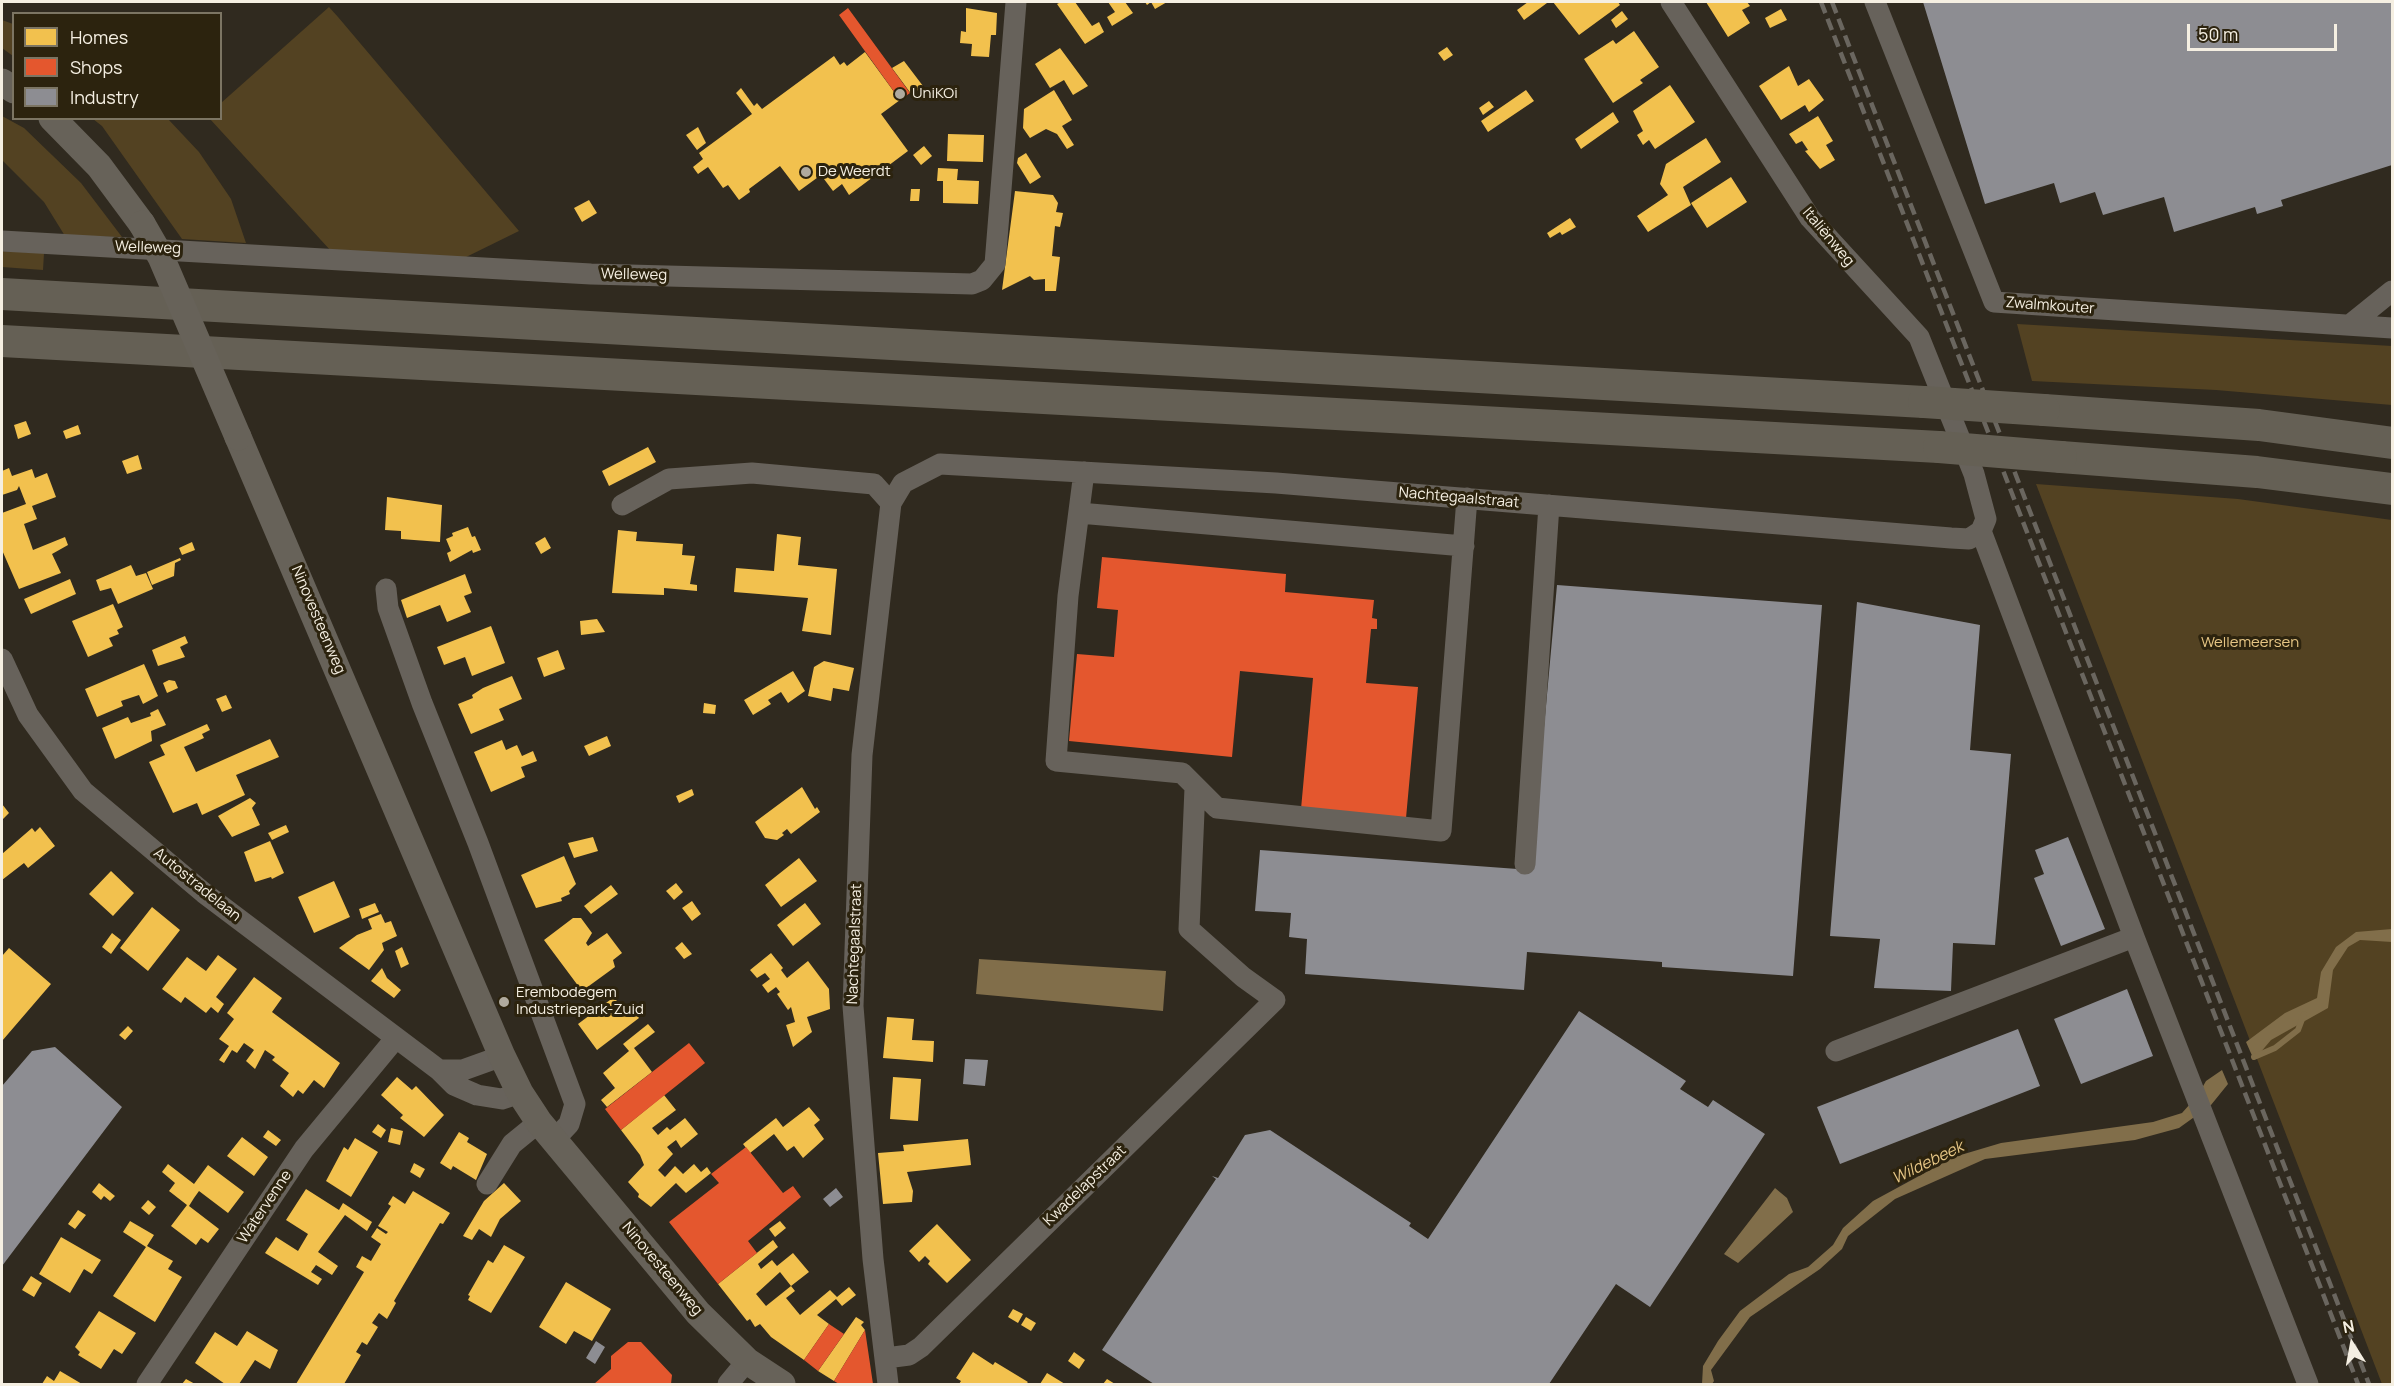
<!DOCTYPE html>
<html>
<head>
<meta charset="utf-8">
<style>
	body { margin:0 }
	#map { position:relative; width:2394px; height:1386px; overflow:hidden; background:#302a1f; font-family:Manrope,sans-serif }
	canvas { display:block }
	.frame { position:absolute; inset:0; border:3px solid #f5efe2; pointer-events:none }
	.legend { position:absolute; left:12px; top:12px; width:210px; height:108px; box-sizing:border-box; background:#2c230e; border:2px solid #7c7563; margin:0; padding:8px 10px; list-style:none; font-size:18px; color:#f5efe2 }
	.legend li { display:flex; align-items:center; gap:12px; height:30px }
	.legend b { width:30px; border:2px solid #7c7563 }
	.north { position:absolute; left:2322px; top:1314px; width:60px; height:60px; -webkit-text-stroke:4px #2c230e; paint-order:stroke; rotate:349deg; font-size:16px; font-weight:700; line-height:24px; text-align:center; color:#f5efe2 }
	.north::after { content:''; display:block; margin:auto; width:21px; height:27px; background:#f5efe2; clip-path:polygon(50% 0,100% 100%,50% 72%,0 100%) }
	.scale { position:absolute; left:2187px; top:24px; width:150px; height:27px; box-sizing:border-box; border:3px solid #f5efe2; border-top:0; padding-left:8px; font-size:18px; line-height:21px; white-space:nowrap; color:#f5efe2; -webkit-text-stroke:4px #2c230e; paint-order:stroke }
</style>
</head>
<body>
<div id="map">
<canvas width="2394" height="1386"></canvas>
<div class="frame"></div>
<ul class="legend">
<li><b style="height:16px;background:#f2c14e"></b>Homes</li>
<li><b style="height:16px;background:#e4572e"></b>Shops</li>
<li><b style="height:16px;background:#8d8d92"></b>Industry</li>
</ul>
<div class="north">N</div>
<div class="scale">50 m</div>
</div>
<script>
const ctx = document.querySelector('canvas').getContext('2d');
ctx.lineJoin = 'round';
function fill(path, color) { ctx.fillStyle = color; ctx.fill(path, 'evenodd'); }
const shape = rows => new Path2D(rows.map(r => 'M' + r).join(''));
function trace(path, color, width, dash) { ctx.strokeStyle = color; ctx.lineWidth = width; ctx.lineCap = dash ? 'butt' : 'round'; ctx.setLineDash(dash || []); ctx.stroke(path); }
function write(font, color, halo, rows, align = 'center') {
  ctx.font = font + ' Manrope,sans-serif'; ctx.lineWidth = 6; ctx.setLineDash([]); ctx.textBaseline = 'middle'; ctx.strokeStyle = halo; ctx.fillStyle = color; for (const [text, x, y, turn = 0] of rows) {
    ctx.save(); ctx.translate(x, y); ctx.rotate((+turn || 0) * Math.PI / 180); ctx.textAlign = isNaN(turn) ? turn : align; if (halo) ctx.strokeText(text, 0, 0); ctx.fillText(text, 0, 0); ctx.restore();
  }
}
fill(shape([
	[329,7,338,17,519,231,460,260,331,251,210,119,220,118,221,103],
	[2,20,13,24,13,56,2,48],
	[2,116,24,128,81,183,122,237,65,236,44,202,2,160],
	[93,119,168,119,199,152,231,199,246,243,182,239,102,126],
	[2,251,44,253,43,270,2,267],
	[2017,324,2392,346,2392,405,2216,390,2032,381],
	[2036,484,2238,499,2392,520,2392,1384,2382,1384]
]), '#534222');
fill(shape([
	[2392,929,2392,942,2360,940,2348,947,2333,970,2328,1008,2271,1040,2254,1060,2246,1042,2285,1013,2317,998,2321,972,2336,947,2356,932],
	[979,959,1166,971,1163,1011,976,994],
	[2222,1070,2228,1084,2211,1105,2179,1128,2135,1140,1985,1159,1895,1199,1848,1236,1842,1249,1820,1269,1750,1317,1711,1370,1714,1381,1712,1384,1702,1384,1703,1366,1718,1341,1740,1311,1789,1274,1808,1267,1833,1245,1843,1228,1873,1201,1954,1157,2001,1143,2153,1122,2182,1113,2198,1095,2206,1081],
	[1775,1188,1787,1198,1793,1212,1738,1263,1724,1254]
]), '#816e4a');
fill(shape([
	[1061,2,1075,2,1092,26,1099,22,1104,32,1085,44,1057,4],
	[1108,2,1125,2,1133,13,1112,26,1107,17,1115,12],
	[1145,2,1167,2,1155,9,1151,2,1147,5],
	[1528,2,1547,3,1524,20,1517,10],
	[1553,2,1618,2,1620,5,1579,35],
	[1706,2,1747,2,1750,6,1742,10,1750,23,1728,37],
	[966,8,997,13,996,35,991,35,989,57,971,56,972,44,960,43,961,31,966,32],
	[1781,9,1787,20,1770,28,1765,18],
	[1622,11,1628,19,1616,28,1611,20],
	[1634,31,1659,67,1640,80,1643,83,1613,103,1584,59,1613,40,1616,44],
	[1447,47,1453,55,1444,61,1438,53],
	[1060,48,1088,86,1073,95,1064,80,1050,88,1035,64],
	[865,52,900,100,881,114,908,151,849,195,842,184,833,191,821,175,799,191,780,166,749,189,750,192,739,200,728,185,723,188,708,167,698,174,695,170,693,167,703,159,699,153,752,114,736,93,741,88,754,106,757,103,762,109,834,56,840,65,844,62,847,66],
	[904,61,923,86,912,95,892,68],
	[1789,66,1798,86,1809,79,1824,100,1809,112,1805,105,1781,120,1759,86],
	[1670,85,1695,122,1655,149,1649,140,1643,145,1637,135,1643,131,1633,111],
	[1054,90,1072,120,1062,126,1074,145,1067,149,1057,134,1046,129,1030,138,1023,128,1024,109],
	[1526,90,1534,101,1488,132,1481,121],
	[1489,101,1494,107,1483,115,1479,108],
	[1613,112,1619,122,1581,149,1575,139],
	[1818,116,1833,141,1826,145,1835,160,1820,169,1805,151,1808,150,1802,141,1796,144,1789,134],
	[698,127,706,143,697,150,686,135],
	[948,134,984,135,983,162,947,161],
	[1706,138,1721,162,1683,187,1691,205,1648,232,1637,216,1668,195,1660,184,1666,164],
	[924,146,932,156,921,165,913,155],
	[1026,153,1041,177,1030,184,1017,163,1018,158],
	[938,168,958,169,957,180,979,181,978,204,943,203,943,181,937,181],
	[1731,177,1747,202,1707,228,1691,203],
	[911,189,920,189,919,201,910,201],
	[1015,191,1053,195,1058,203,1056,212,1063,213,1060,227,1055,226,1052,256,1060,257,1056,291,1045,291,1045,279,1034,280,1030,276,1002,290],
	[589,200,597,213,582,222,574,208],
	[1570,218,1576,227,1562,235,1560,232,1550,238,1547,233],
	[26,421,31,434,18,439,14,425],
	[78,425,81,434,66,439,63,431],
	[648,447,656,462,609,486,602,471],
	[138,455,142,469,127,474,122,461],
	[9,468,12,476,32,469,35,478,47,473,56,497,32,506,37,519,24,524,33,550,65,537,68,545,52,554,61,573,19,589,2,550,2,513,26,504,19,486,17,490,2,495,2,471],
	[387,497,442,505,440,542,401,539,401,531,385,530],
	[468,527,472,537,475,536,481,550,473,553,472,550,450,562,447,553,451,551,446,539,453,536,452,533],
	[618,530,637,532,636,541,683,544,682,555,695,556,690,584,697,585,697,591,664,588,664,595,612,593],
	[777,534,801,537,798,565,837,569,831,635,802,631,808,598,734,592,736,568,774,571],
	[545,537,551,548,541,554,535,543],
	[192,542,195,550,182,555,179,548],
	[180,558,181,560,175,563,174,576,152,585,147,572],
	[131,565,136,576,146,573,153,589,118,604,111,588,100,591,96,580],
	[465,574,472,593,464,596,471,612,447,622,440,605,407,618,401,600],
	[70,579,76,594,31,614,24,599],
	[113,604,123,627,117,630,119,634,109,638,113,646,88,657,72,621],
	[597,619,605,632,581,635,580,621],
	[491,626,505,663,472,676,465,657,444,665,437,647],
	[185,636,188,643,180,647,185,657,158,666,152,650],
	[558,650,565,669,544,677,537,658],
	[824,661,854,668,849,691,833,688,831,701,808,696,814,667],
	[144,664,158,696,143,704,139,695,121,701,123,706,97,717,85,689],
	[793,671,805,691,788,703,781,692,768,700,771,704,753,715,744,700],
	[512,676,522,699,499,709,504,720,471,734,458,704,473,698,472,695,483,688],
	[169,680,175,681,178,688,167,693,163,683],
	[226,695,232,708,222,712,216,699],
	[704,703,716,705,715,714,703,713],
	[158,709,166,725,151,731,152,741,115,759,102,728,128,717,131,723,151,716,150,713],
	[207,724,210,730,202,734,204,738,184,747,196,772,270,739,279,757,236,775,245,795,202,815,197,803,173,813,149,762,165,755,160,745],
	[607,736,611,746,589,756,584,746],
	[502,740,506,750,517,745,522,756,533,751,537,761,521,767,525,777,491,792,474,752],
	[802,787,815,809,817,807,820,812,791,834,787,829,782,833,784,835,777,840,765,838,755,822],
	[692,789,694,795,679,803,676,796],
	[250,798,256,803,252,808,260,825,232,837,218,816],
	[2,804,9,813,2,820],
	[286,825,289,832,272,840,268,833],
	[40,827,55,846,28,868,24,863,2,880,2,854,32,828,35,832],
	[593,837,598,851,574,858,568,843],
	[270,841,284,873,272,879,271,877,255,882,244,852],
	[564,856,576,884,569,891,570,894,561,898,562,901,536,908,521,875],
	[799,858,817,881,781,907,765,885],
	[111,871,134,893,113,916,89,894],
	[334,881,350,917,314,933,298,897],
	[676,883,683,892,674,900,666,891],
	[611,885,618,894,591,914,584,906],
	[692,901,701,914,692,921,682,908],
	[375,903,379,912,362,919,359,909],
	[805,903,821,924,793,946,777,925],
	[152,907,180,930,148,971,120,948],
	[381,914,385,923,391,921,397,936,382,943,384,950,369,970,339,948,357,935,372,929,368,919],
	[573,918,581,918,592,933,586,943,588,946,607,933,622,953,613,960,615,967,582,991,544,940],
	[112,933,121,940,111,954,102,947],
	[682,942,692,954,684,959,675,948],
	[402,947,409,964,401,968,395,951],
	[9,948,51,984,2,1041,2,956],
	[771,953,783,968,781,970,787,978,808,961,829,989,830,1009,807,1017,812,1032,793,1047,786,1025,795,1022,791,1007,788,1010,777,994,780,992,776,987,768,993,762,985,770,979,765,973,757,978,750,970],
	[218,955,237,969,216,997,224,1004,218,1013,211,1007,206,1013,185,997,181,1003,162,989,187,957,206,971],
	[382,968,387,978,401,990,394,998,371,981],
	[254,977,282,998,272,1012,340,1063,324,1088,314,1080,303,1094,298,1090,293,1097,280,1086,289,1073,272,1060,275,1057,265,1050,255,1069,246,1061,254,1050,244,1043,237,1053,232,1050,224,1063,219,1060,229,1046,219,1039,234,1019,227,1013],
	[614,997,624,1011,630,1007,639,1018,597,1050,578,1024],
	[887,1017,914,1019,912,1040,934,1041,933,1062,883,1058],
	[648,1024,655,1032,634,1048,652,1072,607,1107,601,1100,615,1088,603,1073,629,1051,623,1044],
	[128,1026,133,1031,125,1040,119,1035],
	[397,1077,412,1090,416,1086,444,1115,424,1137,400,1118,403,1115,381,1095],
	[893,1077,921,1079,918,1121,890,1119],
	[664,1095,676,1110,652,1128,658,1135,667,1127,670,1130,685,1118,698,1134,681,1148,676,1140,667,1147,673,1154,658,1170,665,1177,675,1166,683,1174,694,1164,701,1172,707,1167,711,1173,686,1193,676,1183,651,1207,638,1197,639,1194,628,1182,644,1165,640,1155,621,1130],
	[809,1107,820,1120,814,1125,824,1139,803,1158,794,1146,787,1151,774,1134,750,1153,743,1144,776,1118,783,1127],
	[378,1124,386,1130,381,1138,372,1132],
	[391,1128,403,1131,400,1145,388,1142],
	[268,1130,281,1140,276,1146,263,1137],
	[459,1132,469,1138,467,1142,487,1154,476,1180,453,1166,451,1170,440,1163],
	[242,1137,268,1157,254,1176,227,1156],
	[355,1138,378,1152,351,1197,326,1181,344,1147,348,1150],
	[968,1139,971,1165,907,1172,913,1191,912,1202,883,1204,878,1153,904,1151,903,1145],
	[414,1163,425,1169,420,1178,410,1172],
	[168,1164,194,1184,208,1165,244,1192,228,1213,199,1191,194,1198,189,1206,219,1229,208,1243,201,1238,196,1245,171,1226,187,1205,169,1191,175,1183,162,1172],
	[99,1183,115,1196,110,1201,104,1196,101,1200,92,1192],
	[504,1183,521,1201,500,1219,491,1237,479,1229,472,1240,463,1236,484,1201],
	[306,1189,339,1210,343,1203,372,1222,367,1231,345,1215,318,1252,338,1266,332,1275,316,1265,311,1272,322,1279,318,1285,265,1253,276,1237,298,1251,308,1234,286,1220],
	[413,1191,450,1213,443,1224,440,1223,394,1301,396,1303,387,1319,379,1313,372,1323,378,1327,367,1345,362,1342,356,1352,361,1355,344,1384,296,1384,364,1272,356,1267,362,1256,371,1261,381,1244,371,1237,377,1228,386,1234,388,1232,378,1226,391,1206,388,1204,393,1196,405,1204],
	[148,1200,156,1207,149,1215,141,1208],
	[78,1210,86,1215,75,1229,68,1224],
	[130,1221,154,1235,147,1246,173,1261,168,1269,182,1277,155,1322,113,1296,146,1247,123,1232],
	[780,1221,786,1228,775,1237,769,1229],
	[937,1224,971,1260,947,1283,928,1264,930,1261,925,1256,919,1262,909,1251],
	[61,1237,101,1260,92,1274,84,1269,70,1293,39,1274],
	[773,1240,778,1247,758,1264,761,1269,772,1260,777,1266,793,1253,809,1272,791,1286,795,1291,786,1298,800,1315,830,1290,837,1297,849,1287,856,1295,842,1306,836,1299,817,1315,829,1324,804,1360,771,1337,760,1324,755,1327,750,1319,747,1321,718,1284],
	[780,1272,791,1286,766,1306,756,1294],
	[504,1245,525,1257,491,1313,468,1300,470,1296,468,1295,488,1260,493,1263],
	[31,1276,42,1283,34,1297,22,1290],
	[566,1282,611,1309,592,1341,574,1331,566,1344,539,1327],
	[1013,1309,1023,1314,1018,1323,1008,1317],
	[99,1311,136,1333,122,1354,114,1349,101,1369,78,1355,80,1352,75,1347],
	[856,1317,864,1322,861,1325,865,1330,834,1381,818,1371],
	[1026,1317,1036,1323,1031,1331,1021,1325],
	[247,1331,278,1350,270,1369,255,1360,239,1384,225,1384,195,1363,215,1332,237,1346],
	[973,1352,993,1365,995,1362,1028,1382,1026,1384,959,1384,961,1381,956,1378],
	[1074,1352,1085,1360,1079,1369,1068,1361],
	[60,1371,82,1384,42,1384,47,1376,54,1381],
	[1047,1373,1065,1384,1040,1384],
	[186,1379,195,1384,182,1384],
	[1107,1379,1115,1384,1103,1384]
]), '#f2c14e');
fill(shape([
	[848,8,910,93,900,100,839,15],
	[1102,557,1286,574,1285,592,1374,600,1372,618,1377,619,1377,629,1371,629,1366,683,1418,687,1406,818,1301,809,1313,678,1240,671,1232,757,1069,741,1077,654,1114,657,1118,610,1097,608],
	[689,1043,705,1063,621,1130,605,1109],
	[746,1147,783,1193,793,1186,801,1197,748,1241,757,1253,718,1284,669,1222,719,1183,711,1174],
	[829,1324,844,1334,818,1371,804,1360],
	[865,1330,873,1384,839,1384,834,1381],
	[628,1342,641,1342,672,1375,671,1384,594,1384,611,1369,611,1356]
]), '#e4572e');
fill(shape([
	[1923,2,2392,2,2392,165,2281,200,2283,206,2257,214,2255,207,2174,232,2164,197,2103,215,2095,192,2060,203,2054,183,1985,204],
	[1557,585,1822,605,1793,976,1662,967,1662,962,1527,952,1524,990,1305,974,1307,939,1289,937,1291,913,1255,911,1260,850,1531,870],
	[1857,602,1980,625,1970,750,2011,754,1995,945,1953,943,1951,991,1874,988,1880,939,1830,936],
	[2068,837,2105,929,2061,946,2034,878,2044,874,2035,850],
	[2127,989,2153,1056,2081,1084,2054,1019],
	[1579,1011,1686,1081,1680,1089,1708,1107,1713,1100,1765,1134,1650,1307,1616,1284,1549,1384,1154,1384,1102,1350,1216,1179,1212,1176,1218,1178,1245,1135,1270,1130,1411,1223,1409,1226,1428,1239],
	[2018,1029,2040,1086,1840,1164,1817,1107],
	[55,1047,122,1107,2,1266,2,1086,32,1051],
	[965,1059,988,1060,985,1086,963,1084],
	[836,1188,843,1197,830,1207,823,1199],
	[596,1341,605,1347,595,1364,586,1358]
]), '#8d8d92');
trace(shape([
	[2254,1057,2275,1048,2298,1030,2304,1014]
]), '#816e4a', 6);
trace(shape([
	[1875,2,1994,302,2392,328],
	[2,241,591,274,972,284,982,280,995,264,1016,2],
	[2351,324,2392,291],
	[1084,472,1068,596,1056,761,1182,773,1217,808,1441,831,1467,498],
	[622,505,669,479,752,473,874,484,891,503],
	[1079,513,1464,546],
	[386,589,388,608,422,703,478,843,575,1104,569,1124,554,1140],
	[2,659,28,715,83,791,204,893,439,1070,454,1085,477,1095,502,1099,520,1093],
	[1525,864,1549,505],
	[2134,937,2308,1384],
	[1836,1051,2134,937,1981,531],
	[439,1070,463,1070,502,1056],
	[487,1184,512,1144,539,1122],
	[886,1358,909,1355,921,1347,1275,1000,1243,977,1189,929,1195,788],
	[147,1384,304,1149,395,1039],
	[728,1384,747,1361],
	[888,1384,873,1259,853,1006,862,755,891,503,903,483,940,464,1276,483,1951,538,1969,539,1981,531,1986,519,1974,474,1919,337,1810,218,1671,2]
]), '#67625b', 21);
trace(shape([
	[2,82,14,90],
	[52,118,99,166,142,224],
	[238,437,502,1056,520,1093,539,1122,698,1313,747,1361,782,1384]
]), '#676259', 27);
trace(shape([
	[2,294,1924,402],
	[2,341,1939,447],
	[2044,410,2259,425,2392,443],
	[2061,457,2257,472,2392,489]
]), '#656055', 32);
trace(shape([
	[1821,2,2358,1384],
	[1832,2,2369,1384]
]), '#6a665f', 4.5, [12, 6]);
trace(shape([
	[142,224,161,257,238,437]
]), '#676259', 27);
trace(shape([
	[1924,402,2044,410],
	[1939,447,2061,457]
]), '#656055', 32);
for (const [x, y, r, color] of [
	[900,94,6,"#b0aa9e"],
	[806,172,6,"#b0aa9e"],
	[504,1002,6,"#b0aa9e"]
]) { const dot = new Path2D(); dot.arc(x, y, r, 0, 2 * Math.PI); ctx.fillStyle = color; ctx.fill(dot); trace(dot, '#2c230e', 2); }
write('15px', '#f5efe2', '#2c230e', [
	["UniKOi",912,94],
	["De Weerdt",818,172],
	["Erembodegem",516,993],
	["Industriepark-Zuid",516,1010]
], 'left');
write('15px', '#f5efe2', '#2c230e', [
	["Italiënweg",1828,237,50],
	["Welleweg",148,248,2],
	["Welleweg",634,275,1],
	["Zwalmkouter",2050,306,4],
	["Nachtegaalstraat",1459,498,5],
	["Ninovesteenweg",318,620,67],
	["Autostradelaan",197,885,39],
	["Nachtegaalstraat",855,944,-88],
	["Kwadelapstraat",1085,1186,-44],
	["Watervenne",265,1207,-56],
	["Ninovesteenweg",662,1269,50]
]);
write('15px', '#e5c584', '#2c230e', [
	["Wellemeersen",2250,643]
]);
write('italic 16px', '#e7c786', '#2c230e', [
	["Wildebeek",1928,1163,-26]
]);
</script>
</body>
</html>
